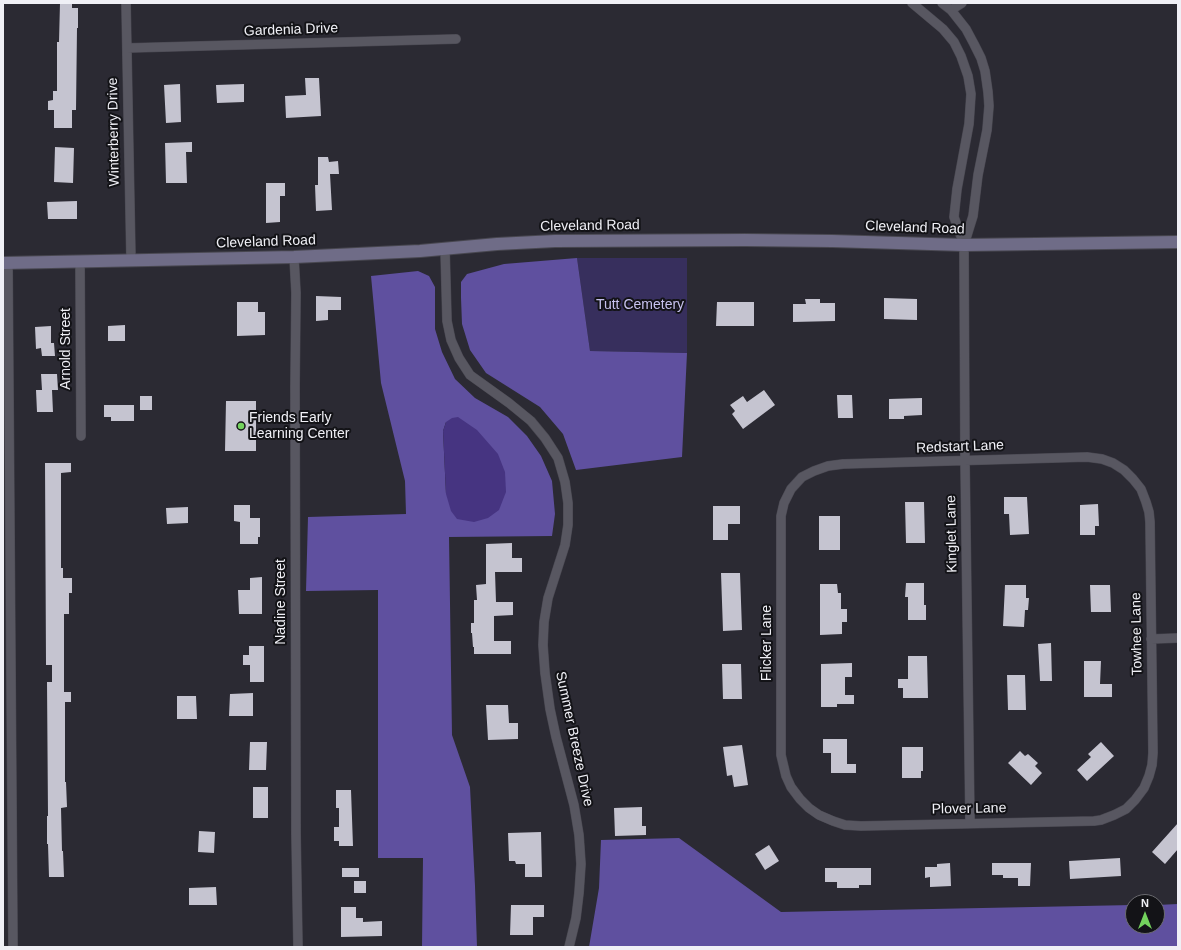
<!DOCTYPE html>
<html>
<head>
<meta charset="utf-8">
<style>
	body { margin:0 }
	#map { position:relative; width:1181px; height:950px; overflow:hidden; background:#2b2a33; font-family:Arial,sans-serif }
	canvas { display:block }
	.frame { position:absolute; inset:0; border:4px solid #f0f0f6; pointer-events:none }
	.north { position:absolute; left:1125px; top:894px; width:40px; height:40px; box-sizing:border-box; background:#131317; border:1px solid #6b6b70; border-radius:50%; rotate:0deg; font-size:11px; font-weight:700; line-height:16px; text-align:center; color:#f0f0f6 }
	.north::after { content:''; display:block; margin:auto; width:14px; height:18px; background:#73d25d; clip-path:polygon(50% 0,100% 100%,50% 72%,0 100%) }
</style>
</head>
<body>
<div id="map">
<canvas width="1181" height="950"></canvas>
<div class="frame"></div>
<div class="north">N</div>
</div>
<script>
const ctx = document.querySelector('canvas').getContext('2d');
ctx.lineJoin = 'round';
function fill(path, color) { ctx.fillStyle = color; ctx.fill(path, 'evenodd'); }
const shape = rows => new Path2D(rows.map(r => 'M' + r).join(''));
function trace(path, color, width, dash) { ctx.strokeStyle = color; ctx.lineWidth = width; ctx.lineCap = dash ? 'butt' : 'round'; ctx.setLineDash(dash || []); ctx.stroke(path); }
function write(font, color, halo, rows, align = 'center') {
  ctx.font = font + ' Arial,sans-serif'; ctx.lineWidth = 4; ctx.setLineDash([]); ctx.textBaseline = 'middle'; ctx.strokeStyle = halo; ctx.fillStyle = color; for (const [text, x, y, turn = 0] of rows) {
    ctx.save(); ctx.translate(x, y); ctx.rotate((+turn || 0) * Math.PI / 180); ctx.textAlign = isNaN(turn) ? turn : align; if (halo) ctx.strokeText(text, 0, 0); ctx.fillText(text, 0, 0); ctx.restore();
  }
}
fill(shape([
	[577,258,687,258,687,353,590,351]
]), '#372f5d');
fill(shape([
	[577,258,590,351,687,353,682,457,576,470,563,434,540,407,486,373,470,350,462,324,461,298,461,282,467,274,504,264],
	[418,271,429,276,435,287,435,329,442,352,455,379,475,398,508,417,527,436,541,456,552,481,555,514,552,536,449,537,452,735,470,787,475,886,477,947,422,947,423,858,378,858,378,590,306,591,308,517,406,514,405,481,381,383,371,276],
	[446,422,446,494,443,431],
	[679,838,781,912,1133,905,1133,926,1157,926,1157,905,1178,904,1178,947,589,947,599,888,601,840]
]), '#5f509f');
fill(shape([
	[458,417,477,430,498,454,505,472,506,492,499,510,488,518,474,522,457,519,451,511,446,494,443,431,446,422,452,418]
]), '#463481');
fill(shape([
	[60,3,72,3,72,8,78,8,78,28,77,28,76,110,72,110,72,128,54,128,54,110,48,110,48,101,53,100,53,91,57,91,57,42,59,42],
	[305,78,319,78,321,116,286,118,285,96,306,95],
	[180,84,181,122,166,123,164,85],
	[244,84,244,102,217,103,216,85],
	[192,142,192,152,186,152,187,183,166,183,165,143],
	[55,147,74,148,73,183,54,182],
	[318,157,328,157,329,162,338,161,339,174,330,174,332,210,316,211,315,185,318,185],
	[266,183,285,183,285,196,280,196,280,222,266,223],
	[77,201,77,219,48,219,47,202],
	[316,296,341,297,341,310,328,310,328,320,316,321],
	[884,298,917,299,917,320,884,319],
	[805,299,820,299,820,303,835,303,835,321,793,322,793,304,806,304],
	[237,302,258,302,258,312,265,312,265,335,237,336],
	[717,302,754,302,754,326,716,326],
	[125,325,125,341,108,341,108,326],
	[51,326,51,343,54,343,55,356,42,356,41,348,36,349,35,327],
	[41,374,57,374,58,390,52,390,53,412,37,412,36,390,42,390],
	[764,390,775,405,743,429,732,414,735,411,730,405,743,396,747,402],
	[837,395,852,395,853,418,838,418],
	[140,396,152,396,152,410,140,410],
	[922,398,922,415,904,416,904,419,889,419,889,399],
	[226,401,256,401,256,451,225,451],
	[104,405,134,405,134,421,111,421,111,417,104,417],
	[45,463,71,463,71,472,61,473,61,568,63,568,63,578,72,578,72,593,69,593,69,614,64,614,64,692,71,692,71,702,65,702,65,782,66,782,67,807,61,808,62,851,63,851,64,877,49,877,48,844,47,844,47,816,48,816,47,682,52,682,52,665,46,665],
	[1004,497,1027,497,1029,534,1010,535,1009,514,1004,514],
	[905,502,924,502,925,543,906,543],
	[1098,504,1099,526,1095,526,1095,535,1080,535,1080,505],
	[234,505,250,505,250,518,260,518,260,537,258,537,258,544,240,544,240,522,234,521],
	[713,506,740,506,740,524,728,524,728,540,713,540],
	[188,507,188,523,167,524,166,508],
	[819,516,840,516,840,550,819,550],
	[512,543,512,558,522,558,522,572,495,572,496,602,513,602,513,615,494,616,494,641,511,641,511,654,474,654,474,647,473,647,472,633,471,633,471,623,474,623,474,600,477,600,476,585,486,584,486,544],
	[721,573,740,573,742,630,723,631],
	[262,577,262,614,239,614,238,590,250,590,250,578],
	[906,583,924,583,924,605,926,605,926,620,908,620,908,597,905,597],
	[820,584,837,584,838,593,841,593,841,609,847,609,847,622,842,622,842,634,820,635],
	[1005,585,1026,585,1026,598,1029,598,1028,610,1025,610,1024,627,1003,626],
	[1090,585,1110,585,1111,612,1091,612],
	[1051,643,1052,681,1040,681,1038,644],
	[249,646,264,646,264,682,250,682,250,665,243,665,243,655,249,655],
	[908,656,927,656,928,698,903,698,903,688,898,688,898,679,908,679],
	[1084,661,1101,661,1100,684,1112,684,1112,697,1084,697],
	[852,663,852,677,845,677,845,695,854,695,854,704,837,704,837,707,821,707,821,664],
	[722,664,741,664,742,699,723,699],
	[1007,675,1025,675,1026,710,1008,710],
	[253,693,253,716,229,716,230,694],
	[177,696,196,696,197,719,177,719],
	[486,705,508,705,509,723,518,723,518,739,488,740],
	[823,739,847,739,847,764,856,764,856,773,831,773,831,753,823,753],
	[250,742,267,742,266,770,249,770],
	[1101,742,1114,756,1087,781,1077,770,1091,757,1088,754],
	[742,745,748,785,734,787,732,775,727,776,723,747],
	[902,747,923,747,923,771,921,771,921,778,902,778],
	[1020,751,1025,756,1028,754,1038,763,1035,766,1042,773,1031,785,1008,763],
	[253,787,268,787,268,818,253,818],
	[336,790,351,790,353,846,339,846,339,841,334,841,334,827,339,827,339,808,336,808],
	[642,807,642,826,646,826,646,835,615,836,614,808],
	[1178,823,1178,849,1165,864,1152,852],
	[199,831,215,832,214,853,198,852],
	[541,832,542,877,525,877,525,864,516,864,515,861,509,861,508,833],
	[769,845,779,861,765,870,755,854],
	[1120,858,1121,876,1070,879,1069,861],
	[950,863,951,886,930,887,930,877,925,878,925,867,937,867,937,864],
	[992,863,1031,863,1030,886,1018,886,1018,878,1003,878,1003,875,992,875],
	[342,868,359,868,359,877,342,877],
	[825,868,871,868,871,885,859,885,859,888,837,888,837,882,825,882],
	[354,881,366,881,366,893,354,893],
	[216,887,217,905,189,905,189,888],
	[511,905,544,905,544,917,533,917,533,935,510,935],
	[341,907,356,907,356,918,363,918,363,922,382,921,382,936,341,937]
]), '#c5c4d0');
const minor = shape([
	[126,3,131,260],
	[912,3,943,29,954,42,961,56,968,76,971,94,969,124,957,189,954,217,964,245,965,461,970,823],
	[942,3,951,10,966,29,974,44,981,58,985,71,988,92,989,106,987,130,978,175,973,216,964,245],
	[951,10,962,3],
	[127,48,456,39],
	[445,249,447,321,451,340,459,358,470,375,509,403,531,421,545,438,558,458,565,482,568,503,568,525,565,545,548,598,544,622,543,645,545,673,550,709,556,737,574,805,579,835,581,864,579,893,576,918,569,947],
	[294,257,296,293,295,386,296,834,298,947],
	[80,261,81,436],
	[8,263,13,947],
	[1087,457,1102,459,1113,463,1124,470,1133,479,1141,489,1146,502,1149,512,1150,522,1153,753,1152,765,1149,776,1144,788,1135,800,1126,809,1114,815,1101,820,1094,821,861,826,845,825,833,821,819,815,809,808,800,799,791,787,786,776,781,755,781,516,784,503,791,489,802,477,814,471,828,466,843,464,1087,457],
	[1151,639,1178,638]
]);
const secondary = shape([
	[3,263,294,257,420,251,497,244,555,241,745,240,832,241,964,245,1178,242]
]);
trace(minor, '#484750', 10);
trace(secondary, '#484750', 14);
trace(minor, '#585761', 9);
trace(secondary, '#6f6c87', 12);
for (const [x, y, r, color] of [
	[241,426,4,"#73d25d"]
]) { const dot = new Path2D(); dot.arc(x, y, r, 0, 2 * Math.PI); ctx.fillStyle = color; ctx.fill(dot); trace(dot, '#131317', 1.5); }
write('14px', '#f0f0f6', '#131317', [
	["Gardenia Drive",291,30,-2],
	["Winterberry Drive",114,132,-91],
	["Cleveland Road",590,226,-1],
	["Cleveland Road",915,228,2],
	["Cleveland Road",266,242,-2],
	["Arnold Street",66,349,-90],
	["Redstart Lane",960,447,-2],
	["Kinglet Lane",952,534,-91],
	["Nadine Street",281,602,-90],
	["Towhee Lane",1137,634,-91],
	["Flicker Lane",767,643,-90],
	["Summer Breeze Drive",574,739,78],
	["Plover Lane",969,809,-1]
]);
write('14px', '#c7c2ee', '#131317', [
	["Tutt Cemetery",640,305]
]);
write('14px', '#f0f0f6', '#131317', [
	["Friends Early",249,418],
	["Learning Center",249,434]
], 'left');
</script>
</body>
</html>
